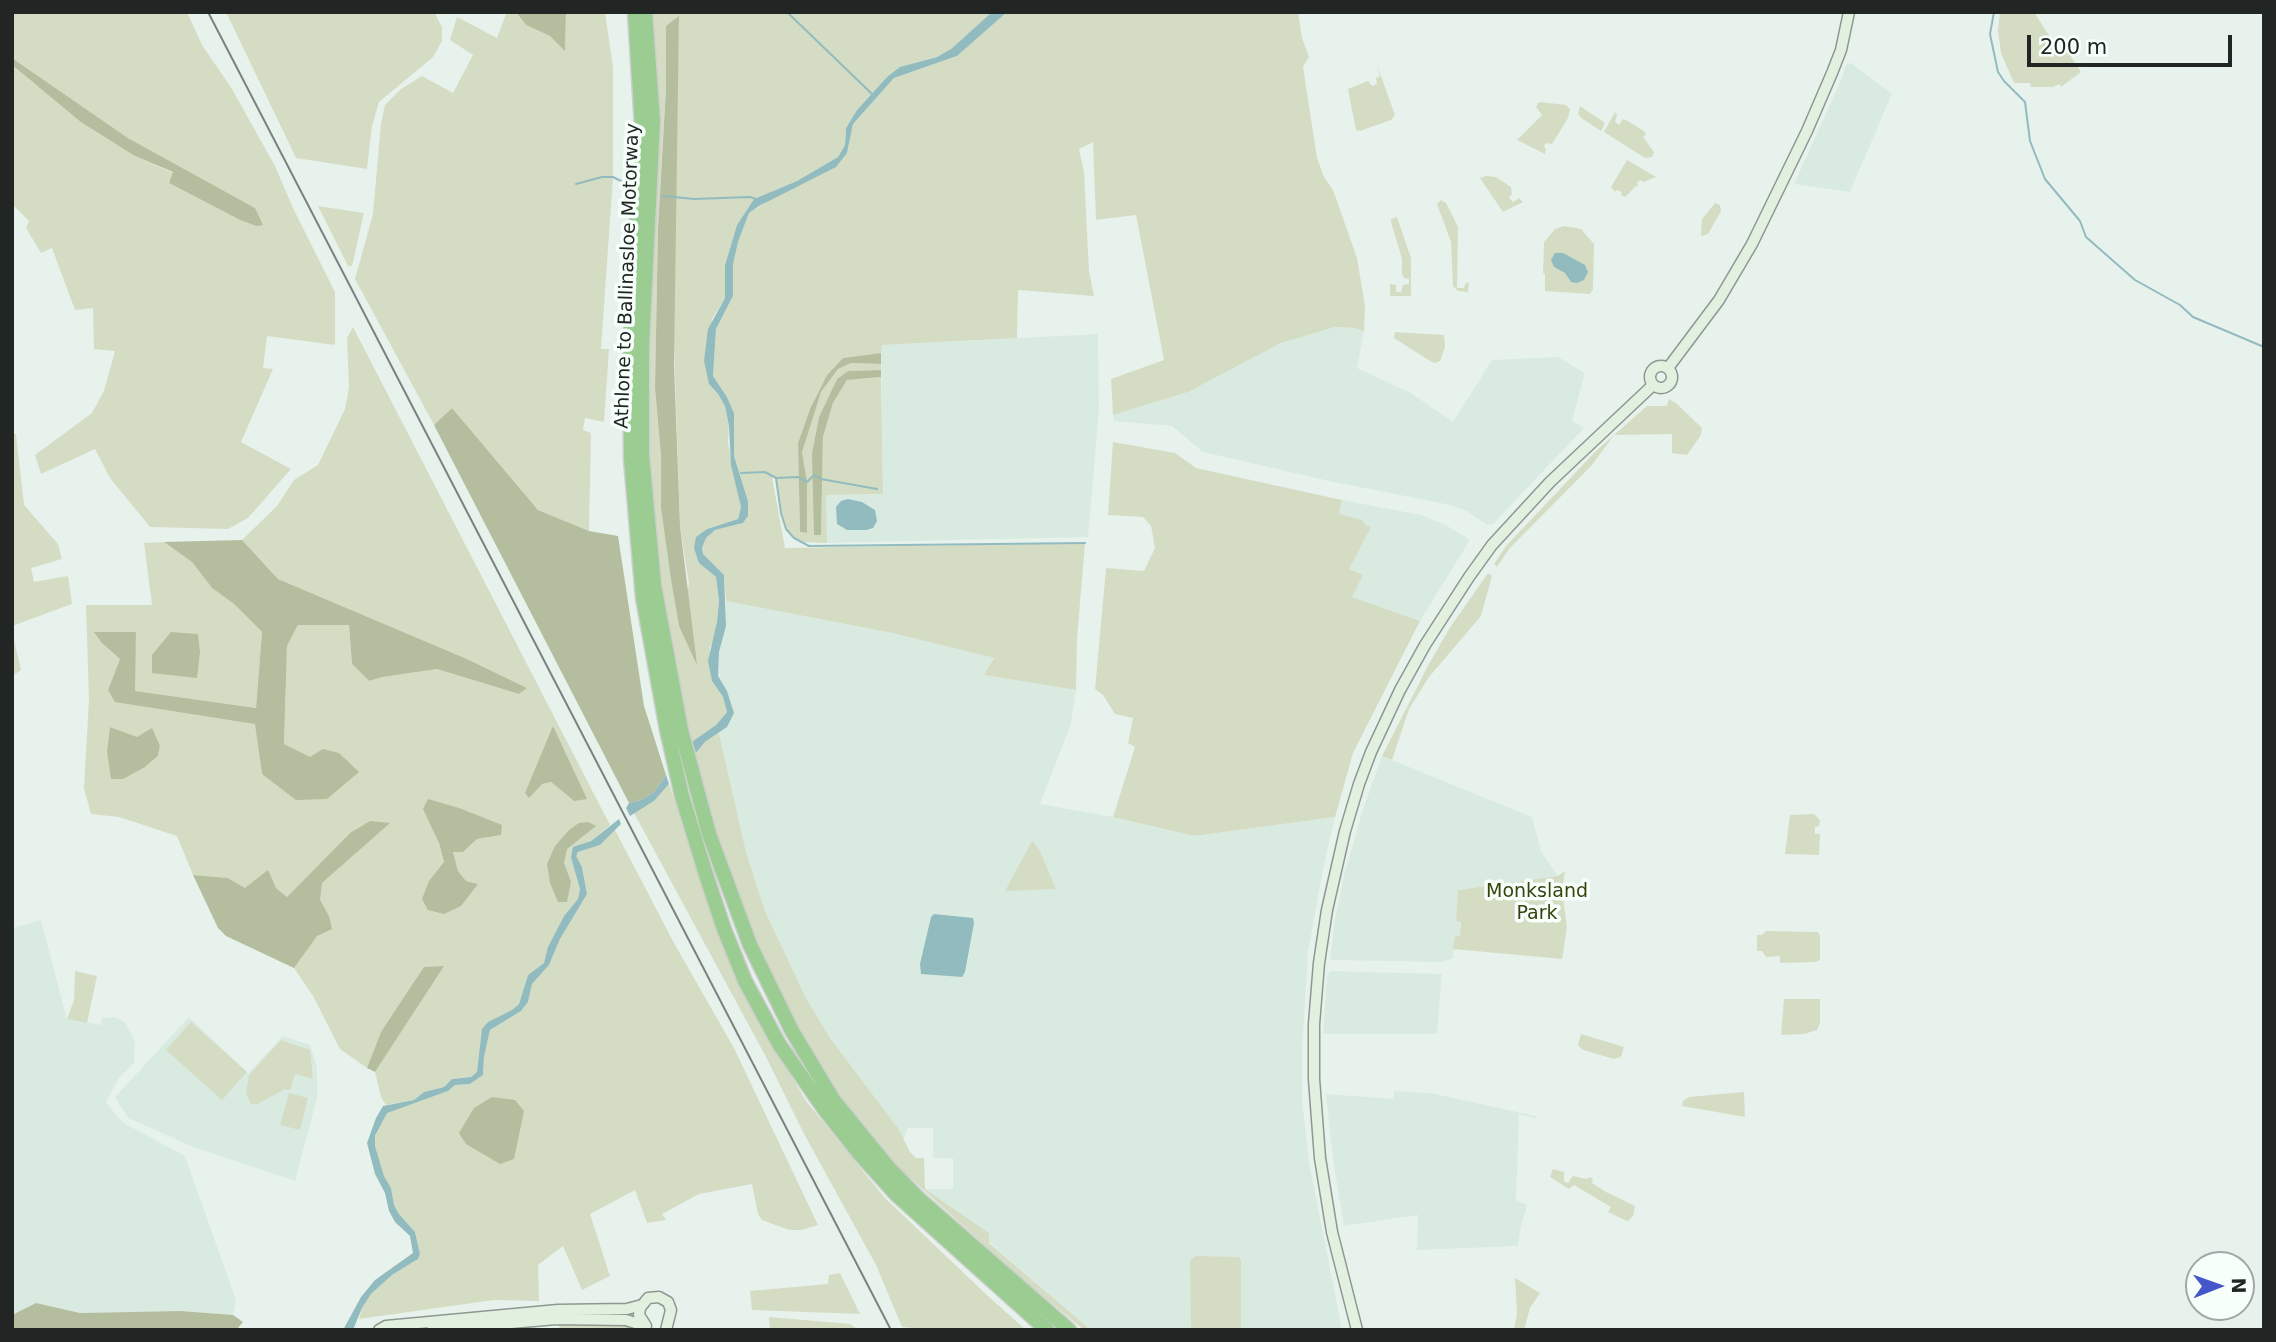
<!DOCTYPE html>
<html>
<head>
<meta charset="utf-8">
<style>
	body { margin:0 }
	#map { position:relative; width:2276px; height:1342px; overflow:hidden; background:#e8f2ed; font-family:"DejaVu Sans",sans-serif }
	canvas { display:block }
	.frame { position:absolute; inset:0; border:14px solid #212523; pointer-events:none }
	.north { position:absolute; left:2185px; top:1251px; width:70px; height:70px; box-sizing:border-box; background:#f7fffb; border:2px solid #a1a8a5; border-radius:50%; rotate:89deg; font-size:19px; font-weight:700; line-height:28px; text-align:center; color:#212523 }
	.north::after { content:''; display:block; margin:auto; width:24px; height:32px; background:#4657cb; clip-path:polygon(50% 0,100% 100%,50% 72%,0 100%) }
	.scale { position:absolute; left:2027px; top:35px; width:205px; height:32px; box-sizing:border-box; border:4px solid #212523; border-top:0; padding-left:9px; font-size:21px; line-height:24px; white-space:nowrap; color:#212523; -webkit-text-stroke:5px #f7fffb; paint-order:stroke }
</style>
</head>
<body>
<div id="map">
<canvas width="2276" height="1342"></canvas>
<div class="frame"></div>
<div class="north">N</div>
<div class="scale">200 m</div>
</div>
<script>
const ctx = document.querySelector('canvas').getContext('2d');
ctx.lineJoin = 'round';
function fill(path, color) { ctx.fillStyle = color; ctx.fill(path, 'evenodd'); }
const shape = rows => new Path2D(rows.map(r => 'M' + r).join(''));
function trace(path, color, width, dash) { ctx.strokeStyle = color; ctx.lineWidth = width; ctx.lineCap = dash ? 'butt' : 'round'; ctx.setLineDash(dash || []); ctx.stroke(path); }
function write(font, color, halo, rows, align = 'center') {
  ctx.font = font + ' "DejaVu Sans",sans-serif'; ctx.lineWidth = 7; ctx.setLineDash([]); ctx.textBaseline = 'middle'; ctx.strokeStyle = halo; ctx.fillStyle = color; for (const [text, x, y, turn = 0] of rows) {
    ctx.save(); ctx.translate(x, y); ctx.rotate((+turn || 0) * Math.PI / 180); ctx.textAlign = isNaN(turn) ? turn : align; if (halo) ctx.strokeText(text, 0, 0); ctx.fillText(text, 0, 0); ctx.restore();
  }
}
fill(shape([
	[1851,63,1892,94,1850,192,1794,184,1842,78,1845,67,1847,64],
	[1335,327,1355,328,1364,331,1357,368,1411,393,1453,422,1492,360,1558,357,1585,373,1572,421,1584,428,1493,524,1487,525,1467,511,1450,505,1329,481,1203,452,1172,426,1114,421,1113,415,1188,392,1281,343],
	[1098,334,1099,409,1088,537,827,543,825,495,883,494,881,345],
	[1342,500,1422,515,1446,525,1470,540,1420,621,1352,598,1349,569,1365,525,1339,514],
	[726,601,892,633,994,658,984,675,1076,690,1071,724,1040,804,1113,817,1194,836,1335,817,1323,869,1308,952,1302,1049,1302,1099,1309,1161,1342,1330,1091,1330,989,1242,989,1233,924,1189,953,1189,953,1158,933,1158,933,1128,908,1128,903,1140,898,1128,830,1038,806,998,765,911,746,852,719,733,727,727,734,713,718,676,719,652,726,626],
	[1382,756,1532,817,1541,851,1558,876,1458,890,1456,920,1461,921,1460,936,1455,936,1453,958,1443,962,1330,960,1335,920,1344,875,1363,809],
	[41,920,67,1019,101,1025,102,1018,115,1017,125,1022,135,1042,134,1063,119,1078,106,1102,122,1122,185,1156,236,1300,233,1315,181,1311,80,1313,36,1303,12,1315,12,928],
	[1330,971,1442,974,1437,1034,1323,1034,1327,975],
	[189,1017,248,1073,283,1036,310,1045,317,1067,317,1098,295,1181,193,1147,128,1118,115,1097],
	[1394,1091,1430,1093,1536,1116,1536,1119,1519,1114,1516,1200,1527,1205,1521,1226,1518,1246,1417,1250,1418,1215,1344,1226,1334,1167,1326,1094,1394,1099]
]), '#d9ebe1');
fill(shape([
	[12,12,187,12,202,45,232,89,275,166,293,208,335,292,335,345,267,336,263,368,273,369,241,442,291,469,248,518,228,529,150,527,110,478,95,449,41,474,35,455,92,413,104,391,115,351,94,349,93,308,75,310,52,248,41,253,26,228,29,221,12,204,12,65,32,82,135,156,173,173,169,183,240,220,256,226,255,208,128,138,12,58],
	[226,12,434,12,442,27,442,41,433,57,379,102,372,126,367,169,296,158],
	[516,12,526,25,550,36,565,50,566,12,605,12,613,67,613,177,601,349,609,349,604,422,585,418,583,430,591,433,589,531,538,510,452,408,434,425,355,279,373,214,381,123,385,105,401,89,422,76,453,93,473,55,450,40,457,17,497,38,506,14],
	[652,12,992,12,951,49,937,57,914,63,887,77,857,110,846,128,845,145,838,157,797,181,754,199,737,225,725,265,725,298,712,319,709,384,718,394,725,406,729,426,728,442,741,507,738,519,707,529,696,537,699,563,716,577,719,601,715,639,710,647,712,681,723,697,727,712,716,725,690,743,658,580,647,428,656,73],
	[679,17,673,314,680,526,689,584,679,626,661,508,661,456,655,388,658,229,666,88,666,26],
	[1007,12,1298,12,1302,38,1309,57,1303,67,1317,158,1324,177,1333,190,1357,258,1365,306,1364,331,1355,328,1335,327,1281,343,1188,392,1113,415,1111,379,1164,360,1136,215,1096,220,1093,142,1079,149,1084,172,1089,271,1094,296,1018,290,1017,338,882,345,881,353,843,358,827,375,810,409,798,443,800,532,807,533,807,482,802,452,808,429,821,392,838,369,851,363,881,364,881,370,848,371,837,379,819,417,812,453,821,535,823,437,833,403,847,380,881,377,883,494,826,495,827,543,801,542,794,538,786,529,781,513,776,478,772,477,785,548,1085,543,1077,639,1076,690,984,675,994,658,892,633,726,601,724,575,703,554,702,548,706,538,715,530,743,523,748,516,748,501,734,456,734,413,727,397,713,376,716,329,733,296,733,265,738,242,749,213,847,153,853,124,894,78,957,56],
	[2000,12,2034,12,2057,48,2068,52,2081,72,2061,87,2060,84,2052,87,2031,87,2030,83,2014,83,2001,53,1998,31],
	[1377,65,1395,115,1391,120,1360,131,1356,130,1348,89,1368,81,1372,86,1377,84,1376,78,1380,76],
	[1541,102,1566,105,1570,109,1568,118,1552,144,1546,143,1544,146,1546,150,1545,154,1517,140,1542,115,1536,107,1538,103],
	[1580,106,1605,123,1601,131,1581,118,1578,114],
	[1615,112,1617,115,1615,122,1619,125,1623,119,1626,120,1644,131,1646,134,1643,137,1654,152,1652,157,1645,158,1604,132],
	[1627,160,1656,177,1643,182,1640,180,1637,183,1638,187,1636,186,1625,197,1621,195,1622,192,1617,190,1615,192,1611,187],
	[1486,176,1496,177,1511,187,1512,194,1509,198,1513,202,1519,198,1523,202,1503,212,1480,178],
	[1441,200,1446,203,1458,227,1457,288,1464,288,1465,284,1469,282,1468,292,1458,291,1453,286,1451,242,1437,204],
	[1715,203,1720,205,1721,211,1708,234,1701,236,1702,219],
	[318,206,364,213,352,266,348,266],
	[1397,217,1411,258,1411,296,1390,296,1390,284,1396,285,1396,292,1401,292,1403,285,1409,284,1409,279,1404,278,1402,274,1402,259,1391,222,1391,219],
	[1564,226,1581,229,1594,244,1593,289,1590,294,1545,291,1545,274,1543,273,1544,242,1555,229],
	[353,327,610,825,591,841,573,848,580,889,578,899,564,916,549,947,544,963,528,975,519,1004,512,1010,488,1022,482,1033,478,1072,471,1077,452,1079,444,1087,424,1092,414,1100,386,1105,381,1097,375,1072,443,966,381,1032,367,1068,340,1049,313,996,294,968,329,916,319,900,322,883,389,823,350,833,287,897,276,888,245,888,228,878,193,875,177,836,119,817,91,814,84,788,89,700,86,605,152,605,144,543,164,542,192,562,212,588,234,604,262,632,256,708,134,691,136,632,102,643,120,659,108,690,256,724,262,774,310,758,284,744,287,646,298,625,349,625,352,664,369,681,383,677,437,669,519,694,527,688,467,659,278,579,242,540,277,506,294,480,318,465,345,409,349,388,347,338],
	[110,727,160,746,158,756,145,767,107,751],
	[553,727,574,801,551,782,542,784],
	[501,835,477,839,463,852,453,852,458,871,466,881,478,884,429,881,444,863,439,843],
	[1395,332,1444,335,1445,347,1440,361,1435,363,1430,361,1394,338],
	[1669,399,1677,404,1702,428,1701,435,1687,455,1672,453,1672,434,1614,435,1592,465,1510,548,1497,567,1494,564,1506,546,1595,452,1614,435,1647,406,1667,406],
	[12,434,16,434,24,505,58,544,62,559,31,568,34,582,68,576,72,604,12,626],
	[1113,442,1175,453,1196,468,1342,500,1339,514,1362,520,1365,525,1371,527,1349,569,1363,575,1352,597,1420,621,1353,753,1335,817,1194,836,1113,817,1135,747,1128,743,1133,718,1115,714,1103,695,1095,689,1106,568,1144,571,1155,548,1151,526,1143,517,1108,515],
	[1488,573,1492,576,1481,616,1429,677,1409,709,1392,760,1382,756,1429,664,1449,629],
	[12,631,21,670,12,676],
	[719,733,746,852,765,911,806,998,830,1038,898,1128,910,1152,916,1158,924,1158,925,1189,989,1233,989,1243,1091,1330,1084,1330,1021,1278,897,1166,844,1103,807,1048,769,975,705,802,695,754,705,742],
	[669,784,746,997,806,1101,885,1198,989,1297,1026,1330,936,1330,902,1327,876,1265,803,1132,766,1057,634,813,654,801],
	[1814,814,1820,820,1819,826,1815,827,1815,834,1820,834,1819,855,1785,854,1790,815],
	[615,830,674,943,734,1048,818,1225,802,1230,789,1230,762,1220,758,1214,752,1184,699,1194,662,1214,666,1220,647,1223,635,1190,590,1214,610,1276,582,1290,563,1246,538,1265,539,1301,494,1300,359,1319,362,1308,371,1294,392,1275,418,1259,420,1254,415,1232,399,1214,394,1205,391,1188,384,1176,375,1146,375,1137,387,1112,448,1091,455,1085,470,1084,483,1075,484,1057,490,1030,521,1011,528,1002,532,984,549,965,560,939,587,894,582,867,575,856,578,852,600,845],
	[1032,841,1039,849,1056,889,1005,891],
	[1565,871,1562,891,1567,927,1562,959,1453,949,1455,936,1460,936,1461,922,1456,921,1458,890,1558,876],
	[1766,931,1818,932,1820,936,1820,960,1815,962,1780,963,1780,956,1766,957,1762,951,1757,951,1757,935,1762,935],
	[75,971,97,976,87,1023,67,1019,74,1000],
	[1784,999,1820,999,1820,1023,1817,1030,1804,1034,1781,1035],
	[191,1022,247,1072,222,1100,166,1050],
	[1581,1034,1624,1047,1621,1057,1614,1059,1583,1050,1578,1045],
	[281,1040,310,1050,313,1079,295,1074,290,1090,282,1089,282,1091,257,1104,251,1104,246,1094,249,1075],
	[1744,1092,1745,1117,1682,1106,1683,1101,1689,1097],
	[289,1093,308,1098,300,1130,280,1125],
	[1553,1169,1564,1172,1564,1181,1568,1183,1573,1176,1586,1179,1590,1177,1593,1179,1592,1183,1606,1192,1635,1206,1633,1216,1628,1221,1625,1220,1608,1212,1611,1207,1574,1185,1569,1189,1550,1177],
	[1196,1256,1239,1257,1241,1261,1241,1330,1191,1330,1190,1260],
	[840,1273,860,1314,752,1310,750,1291,828,1284,829,1275],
	[1515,1278,1540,1293,1530,1308,1524,1330,1514,1330,1517,1313],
	[769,1317,850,1324,859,1330,739,1330,770,1330],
	[618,1321,643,1330,560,1330,558,1322]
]), '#d5dcc4');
fill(shape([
	[503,12,566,12,565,51,550,36,526,25,516,12,506,14],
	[679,16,674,364,680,526,697,665,679,626,671,579,661,508,661,456,655,388,658,229,666,88,666,26],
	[12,58,128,138,255,208,263,225,256,226,240,220,169,183,173,172,135,156,81,122,12,65],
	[881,353,881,364,851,363,838,369,821,392,802,452,807,482,807,533,800,532,798,443,810,409,827,375,843,358],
	[881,370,881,377,847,380,833,403,823,437,821,535,814,535,812,453,819,417,837,379,848,371],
	[452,408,538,510,589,531,618,536,644,706,666,775,654,792,641,800,629,803,434,425],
	[242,540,278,579,467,659,527,688,519,694,437,669,383,677,369,681,352,664,349,625,298,625,287,646,284,744,310,757,323,749,339,753,359,772,327,799,296,800,262,774,255,724,115,702,108,690,120,659,102,643,94,632,136,632,135,691,256,708,262,632,234,604,212,588,192,562,164,542],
	[171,632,198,634,200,652,197,678,152,673,152,655],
	[553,726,587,799,574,801,551,782,542,784,529,798,525,793],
	[110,727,137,737,152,728,160,746,158,756,145,767,123,779,111,779,107,751],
	[428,799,459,808,502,825,501,835,477,839,463,852,453,852,458,871,466,881,478,884,461,906,444,914,428,910,422,899,429,881,444,862,439,843,423,809],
	[370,821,390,823,322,883,320,900,329,916,332,929,317,936,294,968,226,936,218,928,193,875,228,878,245,888,268,870,276,888,287,897,350,833],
	[588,822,596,826,567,849,564,863,571,882,567,902,558,902,550,883,547,864,555,846,569,830,579,823],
	[444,966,375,1072,367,1068,381,1032,424,967],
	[492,1097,515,1100,524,1111,514,1159,500,1164,466,1144,459,1133,474,1108],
	[36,1303,80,1313,181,1311,233,1315,243,1322,238,1328,221,1330,12,1330,12,1315]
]), '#b4bd9d');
fill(shape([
	[992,12,1007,12,957,56,894,78,853,124,847,153,836,167,759,206,749,213,738,242,733,265,733,296,716,329,713,376,727,397,734,413,734,456,748,501,748,516,743,523,715,530,706,538,702,548,703,554,724,575,726,626,719,652,718,676,727,691,734,713,727,727,705,742,695,754,690,743,716,725,727,712,723,697,712,681,708,661,717,622,719,601,716,577,699,563,694,548,696,537,707,529,738,519,741,507,731,465,729,426,725,406,718,394,709,384,704,361,708,329,725,298,725,265,737,225,754,199,797,181,838,157,845,145,846,128,857,110,887,77,900,67,937,57,951,49],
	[1555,253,1563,253,1585,265,1588,272,1584,280,1577,283,1571,282,1565,273,1554,267,1551,260],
	[848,499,862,502,875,510,877,521,873,528,866,530,847,530,837,524,836,507,841,501],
	[666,775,669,784,654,801,630,816,626,808,629,803,641,800,654,792],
	[619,819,621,824,600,845,578,852,576,856,582,867,587,894,560,939,549,965,532,984,528,1002,521,1011,490,1030,484,1057,483,1075,470,1084,455,1085,448,1091,387,1113,375,1136,375,1146,384,1176,391,1188,394,1205,399,1214,415,1232,420,1254,418,1259,392,1275,371,1294,362,1308,353,1330,343,1330,361,1297,375,1280,413,1253,410,1236,395,1222,389,1211,385,1193,375,1174,367,1143,376,1118,383,1106,414,1100,424,1092,444,1087,452,1079,471,1077,477,1072,482,1029,488,1022,512,1010,519,1004,528,975,544,963,548,947,564,916,578,899,580,889,571,857,573,847,591,841],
	[934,914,973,918,974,923,965,972,962,977,921,974,920,964,931,917]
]), '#92bbc0');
trace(shape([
	[787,12,872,94],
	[1994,12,1990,34,1998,72,2004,81,2025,102,2030,141,2045,179,2080,221,2086,237,2135,280,2180,305,2193,317,2264,347],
	[576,184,602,177,613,177,625,183],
	[663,196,694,199,750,197,756,199],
	[741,473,765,472,776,478,781,513,786,529,794,538,809,546,1085,543],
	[776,478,798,477,807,482,814,475,821,479,877,489]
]), '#92bbc0', 2);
const secondary = shape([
	'1650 377a11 11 0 1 1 22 0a11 11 0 1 1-22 0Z',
	[1668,368,1719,300,1752,244,1807,131,1832,73,1841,50,1849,12],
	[646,1326,639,1315,640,1308,648,1298,659,1297,668,1302,671,1310,666,1330],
	[379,1330,386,1326,558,1310,627,1309,642,1305],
	[432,1330,556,1319,626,1320,645,1326],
	[1357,1330,1332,1232,1320,1158,1314,1079,1314,1024,1319,963,1327,910,1345,831,1359,784,1371,752,1400,690,1425,645,1469,577,1492,545,1550,482,1653,385]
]);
const motorway = shape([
	[635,12,642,126,630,347,631,459,643,598,667,730,682,796,706,875,724,929,745,981,779,1044,825,1110,858,1152,897,1195,1047,1330],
	[645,12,653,121,642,345,642,455,654,585,681,730,709,834,750,945,792,1031,834,1101,888,1167,919,1199,1069,1330]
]);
trace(secondary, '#8e9792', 13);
trace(motorway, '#cecfcf', 17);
trace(secondary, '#e1f0df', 10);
trace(motorway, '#9bcd93', 14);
trace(shape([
	[208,12,891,1330]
]), '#7c827f', 2);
write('19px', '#212523', '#f7fffb', [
	["Athlone to Ballinasloe Motorway",628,276,-88]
]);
write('19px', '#38420d', '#f7fffb', [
	["Monksland",1537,892],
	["Park",1537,914]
]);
</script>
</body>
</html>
